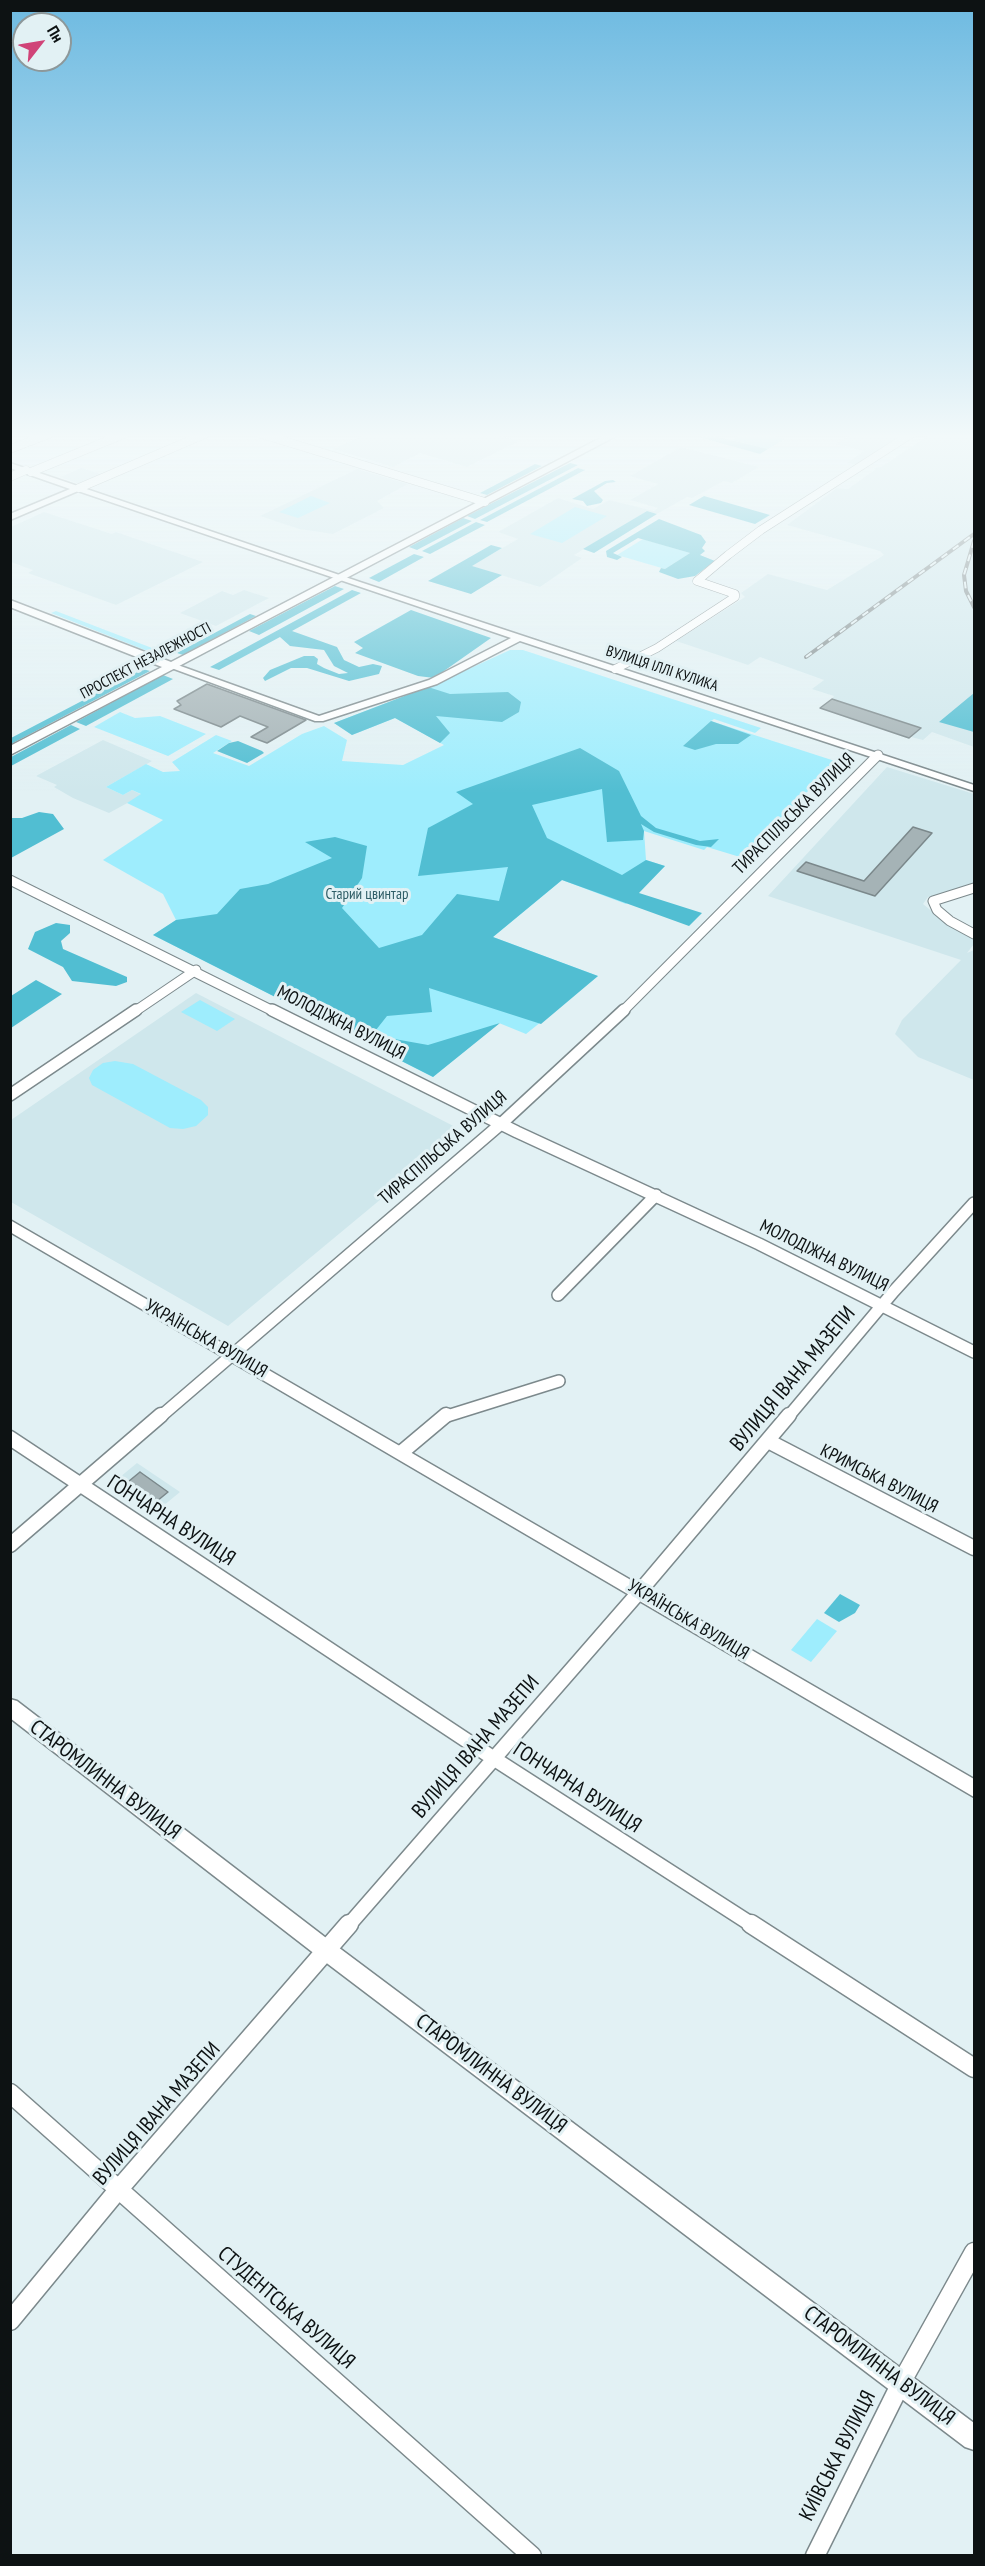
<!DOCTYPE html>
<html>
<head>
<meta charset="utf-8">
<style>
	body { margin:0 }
	#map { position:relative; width:985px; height:2566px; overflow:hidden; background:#e2f1f4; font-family:"PT Sans Narrow",sans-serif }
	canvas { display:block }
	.frame { position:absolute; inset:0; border:12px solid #0d1213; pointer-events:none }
	.north { position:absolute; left:12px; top:12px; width:60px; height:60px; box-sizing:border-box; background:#e2f1f4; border:2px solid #8d989a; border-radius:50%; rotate:59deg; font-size:16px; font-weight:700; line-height:24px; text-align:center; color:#0d1213 }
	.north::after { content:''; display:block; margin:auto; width:21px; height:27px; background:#d04478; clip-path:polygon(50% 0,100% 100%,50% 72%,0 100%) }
</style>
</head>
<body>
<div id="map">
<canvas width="985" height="2566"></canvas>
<div class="frame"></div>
<div class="north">Пн</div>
</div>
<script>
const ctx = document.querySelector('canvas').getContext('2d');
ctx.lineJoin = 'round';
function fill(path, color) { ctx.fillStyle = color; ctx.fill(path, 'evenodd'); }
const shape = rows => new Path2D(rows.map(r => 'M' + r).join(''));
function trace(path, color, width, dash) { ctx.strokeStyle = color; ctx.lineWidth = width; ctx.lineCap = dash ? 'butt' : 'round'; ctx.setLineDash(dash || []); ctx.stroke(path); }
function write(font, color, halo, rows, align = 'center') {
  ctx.font = font + ' "PT Sans Narrow",sans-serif'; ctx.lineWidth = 6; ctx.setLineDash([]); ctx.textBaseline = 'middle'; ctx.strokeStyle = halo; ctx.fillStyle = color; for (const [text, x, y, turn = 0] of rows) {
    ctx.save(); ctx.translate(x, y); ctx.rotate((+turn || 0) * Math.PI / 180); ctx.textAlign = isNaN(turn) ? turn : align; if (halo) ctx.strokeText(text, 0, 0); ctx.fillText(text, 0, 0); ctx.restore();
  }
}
fill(shape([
	[367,434,493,434,519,441,467,467,420,453,393,467,333,449],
	[841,434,907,434,857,465,847,463,864,451,836,444,849,436],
	[931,434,974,434,974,747,932,732,923,740,911,737,921,728,832,699,834,696,812,689,824,680,760,657,748,665,676,641,745,597,741,593,768,574,827,590,884,555,880,551,787,525,837,488,848,489,876,469,872,468,881,467],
	[681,447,759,467,732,483,724,481,692,498,687,497,657,514,647,511,574,555,582,558,540,587,471,566,518,539,498,532,558,498,593,509,609,500,654,511,658,508,630,500,658,484,630,476],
	[81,468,101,474,79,484,60,477],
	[357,469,408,484,377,501,384,508,333,534,299,529,260,516],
	[44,512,112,534,116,532,203,562,116,605,28,573,33,570,11,562,11,527],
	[244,590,269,598,216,626,180,613,222,591,233,595],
	[103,740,152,761,106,787,123,795,132,790,142,795,109,813,73,798,54,787,57,785,36,776],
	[887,767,974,794,974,885,928,897,923,904,945,922,974,937,974,944,967,953,974,950,974,1080,918,1057,895,1034,902,1020,961,960,768,896],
	[196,993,463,1131,228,1326,11,1202,11,1120],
	[137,1463,180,1492,157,1511,114,1482]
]), '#cfe7ec');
fill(shape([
	[742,434,764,434,785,439,768,449,732,440],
	[311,496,330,503,298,518,279,512],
	[575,507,607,516,562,543,530,534],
	[643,539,690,553,665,569,617,555],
	[56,611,165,653,160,656,51,613],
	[510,650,523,650,761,728,755,733,714,719,711,721,838,762,740,857,707,847,704,850,644,831,646,860,665,866,626,904,562,880,493,937,598,976,526,1034,499,1023,433,1077,153,935,176,920,163,894,103,860,163,820,127,803,141,794,132,790,123,795,106,787,146,764,163,772,180,771,172,762,216,735,232,741,213,753,249,766,302,734,324,726,347,740,342,761,403,765,444,745,395,718,352,735,334,723,436,684],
	[120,712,135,718,160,716,206,734,168,756,94,727],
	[200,1000,235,1019,217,1031,181,1012],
	[115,1061,133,1064,201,1100,208,1107,208,1115,196,1126,183,1129,170,1128,92,1085,89,1078,93,1070,103,1063],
	[817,1619,837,1631,811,1662,791,1650]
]), '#9eedfd');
fill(shape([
	[702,434,720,434,717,437,768,449,760,454,699,437],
	[570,463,578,465,475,519,467,516],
	[535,464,542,466,487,495,480,493],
	[578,468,585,470,487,522,480,520],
	[613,480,616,482,607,483,594,491,603,500,601,503,587,506,583,501,572,499,605,481],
	[704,496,770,515,755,524,689,505],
	[647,511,657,514,594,553,583,549],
	[463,518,472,521,417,550,409,547],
	[659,519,701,535,706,542,702,548,705,551,700,555,715,561,695,576,678,579,659,572,661,568,665,569,690,553,638,538,613,553,622,557,617,560,607,557,606,551],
	[476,522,485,525,430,554,422,551],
	[491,545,502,548,472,566,502,575,471,594,428,581],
	[414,554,424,557,379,582,369,578],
	[335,586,344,589,259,635,249,631],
	[352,590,361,593,292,631,337,647,344,660,359,667,373,664,382,666,379,674,349,681,307,668,291,668,265,681,263,678,270,670,304,656,314,656,318,659,317,664,324,668,339,674,348,673,334,666,324,650,290,646,280,637,219,670,210,667],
	[411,610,491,638,434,678,418,676,355,653,363,648,354,642],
	[250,614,256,616,183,655,177,653],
	[143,669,150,671,11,744,11,738],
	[163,675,173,679,86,726,76,722],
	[428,687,450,694,508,692,521,702,519,712,502,722,436,716,450,733,440,743,395,718,352,735,334,723],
	[974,693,974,732,939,722],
	[711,721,751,735,738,744,716,744,695,750,683,746],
	[71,725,80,729,11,766,11,757],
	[238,741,262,751,264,753,247,763,217,751,229,743],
	[580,748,619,771,641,816,656,828,700,841,719,839,711,847,696,845,654,832,641,824,644,831,643,840,607,842,602,789,532,805,547,838,622,875,646,860,665,866,639,893,702,913,689,926,562,880,493,937,598,976,541,1024,429,988,432,1012,387,1016,372,1035,428,1045,500,1023,433,1077,153,935,176,920,217,914,240,889,268,884,332,858,305,842,335,837,367,846,362,878,342,908,379,948,422,935,457,894,499,901,508,867,418,876,428,828,473,804,456,792],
	[39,812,53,814,64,829,11,858,11,818,22,818],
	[56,923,70,925,70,933,61,941,63,949,127,977,127,982,116,986,72,981,63,967,28,949,35,932],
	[36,980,62,994,11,1028,11,996]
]), '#51bed2');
fill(shape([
	[840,1594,860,1605,855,1613,839,1622,824,1613]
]), '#55c2d6');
const building = shape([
	[207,684,306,720,267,743,251,737,268,727,240,716,221,727,174,709,181,705,177,701,207,684],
	[832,699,921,728,909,738,820,708,832,699],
	[913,827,932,833,875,896,797,871,806,862,864,881,913,827],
	[140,1472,168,1492,151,1506,123,1486,140,1472]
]);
fill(building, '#a5b3b6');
trace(building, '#7b888b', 1.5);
const minorFar4 = shape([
	[261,434,485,502],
	[10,449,49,434],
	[31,472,124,434],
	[10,477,26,470],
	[79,488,205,434],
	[615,669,657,648,735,597,735,594,697,581,728,555,761,530,911,434]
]);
const minorFar3 = shape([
	[10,880,275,1012],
	[974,888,933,901,937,910,950,921,974,934],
	[134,1012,196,970],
	[622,1012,878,755]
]);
const minorFar2 = shape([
	[272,1010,517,1132,759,1244,974,1352],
	[10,1095,136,1010],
	[558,1295,656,1195],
	[160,1417,502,1123,624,1010],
	[444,1417,559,1381],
	[788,1417,894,1291,974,1203]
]);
const minorFar1 = shape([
	[10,1438,493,1758,754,1926],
	[768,1441,974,1548],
	[402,1452,446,1415],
	[10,1545,161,1415],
	[348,1926,640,1591,789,1415]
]);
const minor = shape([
	[751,1924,974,2068],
	[10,2093,532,2556],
	[10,2321,118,2190,349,1924],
	[815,2556,901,2383,974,2252]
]);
const tertiary = shape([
	[597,434,611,434,615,436,611,438,597,434],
	[10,463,360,582,974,785,974,791,520,641,437,684,323,721,315,721,166,666,175,664,319,716,429,680,511,638,78,491,10,520,10,514,70,489,10,468,10,463],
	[10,1220,974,1779,974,1797,10,1232,10,1220],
	[10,1699,17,1701,334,1944,974,2423,974,2450,965,2447,320,1958,10,1718,10,1699]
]);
const primary = shape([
	[608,434,620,434,10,755,10,746,162,667,10,607,10,600,171,662,608,434]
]);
trace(minorFar4, '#7c898c', 9);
trace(minorFar3, '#7c898c', 11);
trace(minorFar2, '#7c898c', 14);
trace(minorFar1, '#7c898c', 17);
trace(minor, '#7c898c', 21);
trace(tertiary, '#7c898c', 3);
trace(primary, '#7c898c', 3);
trace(minorFar4, '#fff', 8);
trace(minorFar3, '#fff', 9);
trace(minorFar2, '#fff', 11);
trace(minorFar1, '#fff', 14);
trace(minor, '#fff', 18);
fill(tertiary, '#fff');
fill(primary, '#fff');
const rail = shape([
	[974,541,964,575,966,591,974,607],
	[806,657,974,534]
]);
trace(rail, '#7e898b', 4);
trace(rail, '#e2f1f4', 2, [7]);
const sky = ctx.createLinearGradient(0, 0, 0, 793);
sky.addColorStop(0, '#6dbae1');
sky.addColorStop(0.55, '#f2f9fa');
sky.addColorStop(1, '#f2f9fa00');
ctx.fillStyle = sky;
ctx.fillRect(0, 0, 985, 793);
write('15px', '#0d1213', '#e2f1f4', [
	["ПРОСПЕКТ НЕЗАЛЕЖНОСТІ",146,661,-28],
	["ВУЛИЦЯ ІЛЛІ КУЛИКА",662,669,18]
]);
write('15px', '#2e5d66', '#e2f1f4', [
	["Старий цвинтар",367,895]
]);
write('18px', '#0d1213', '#e2f1f4', [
	["ТИРАСПІЛЬСЬКА ВУЛИЦЯ",794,814,-45],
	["МОЛОДІЖНА ВУЛИЦЯ",341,1023,27],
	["ТИРАСПІЛЬСЬКА ВУЛИЦЯ",443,1148,-41],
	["МОЛОДІЖНА ВУЛИЦЯ",824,1256,26],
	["УКРАЇНСЬКА ВУЛИЦЯ",206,1339,30],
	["КРИМСЬКА ВУЛИЦЯ",879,1479,27],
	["УКРАЇНСЬКА ВУЛИЦЯ",688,1620,31]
]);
write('21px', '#0d1213', '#e2f1f4', [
	["ВУЛИЦЯ ІВАНА МАЗЕПИ",793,1379,-50],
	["ГОНЧАРНА ВУЛИЦЯ",171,1521,33],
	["ВУЛИЦЯ ІВАНА МАЗЕПИ",476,1747,-49],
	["СТАРОМЛИННА ВУЛИЦЯ",105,1780,37],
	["ГОНЧАРНА ВУЛИЦЯ",577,1788,33],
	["СТАРОМЛИННА ВУЛИЦЯ",491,2074,37],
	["ВУЛИЦЯ ІВАНА МАЗЕПИ",157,2114,-49],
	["СТУДЕНТСЬКА ВУЛИЦЯ",286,2308,41],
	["СТАРОМЛИННА ВУЛИЦЯ",879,2366,37],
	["КИЇВСЬКА ВУЛИЦЯ",838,2456,-63]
]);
</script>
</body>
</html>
